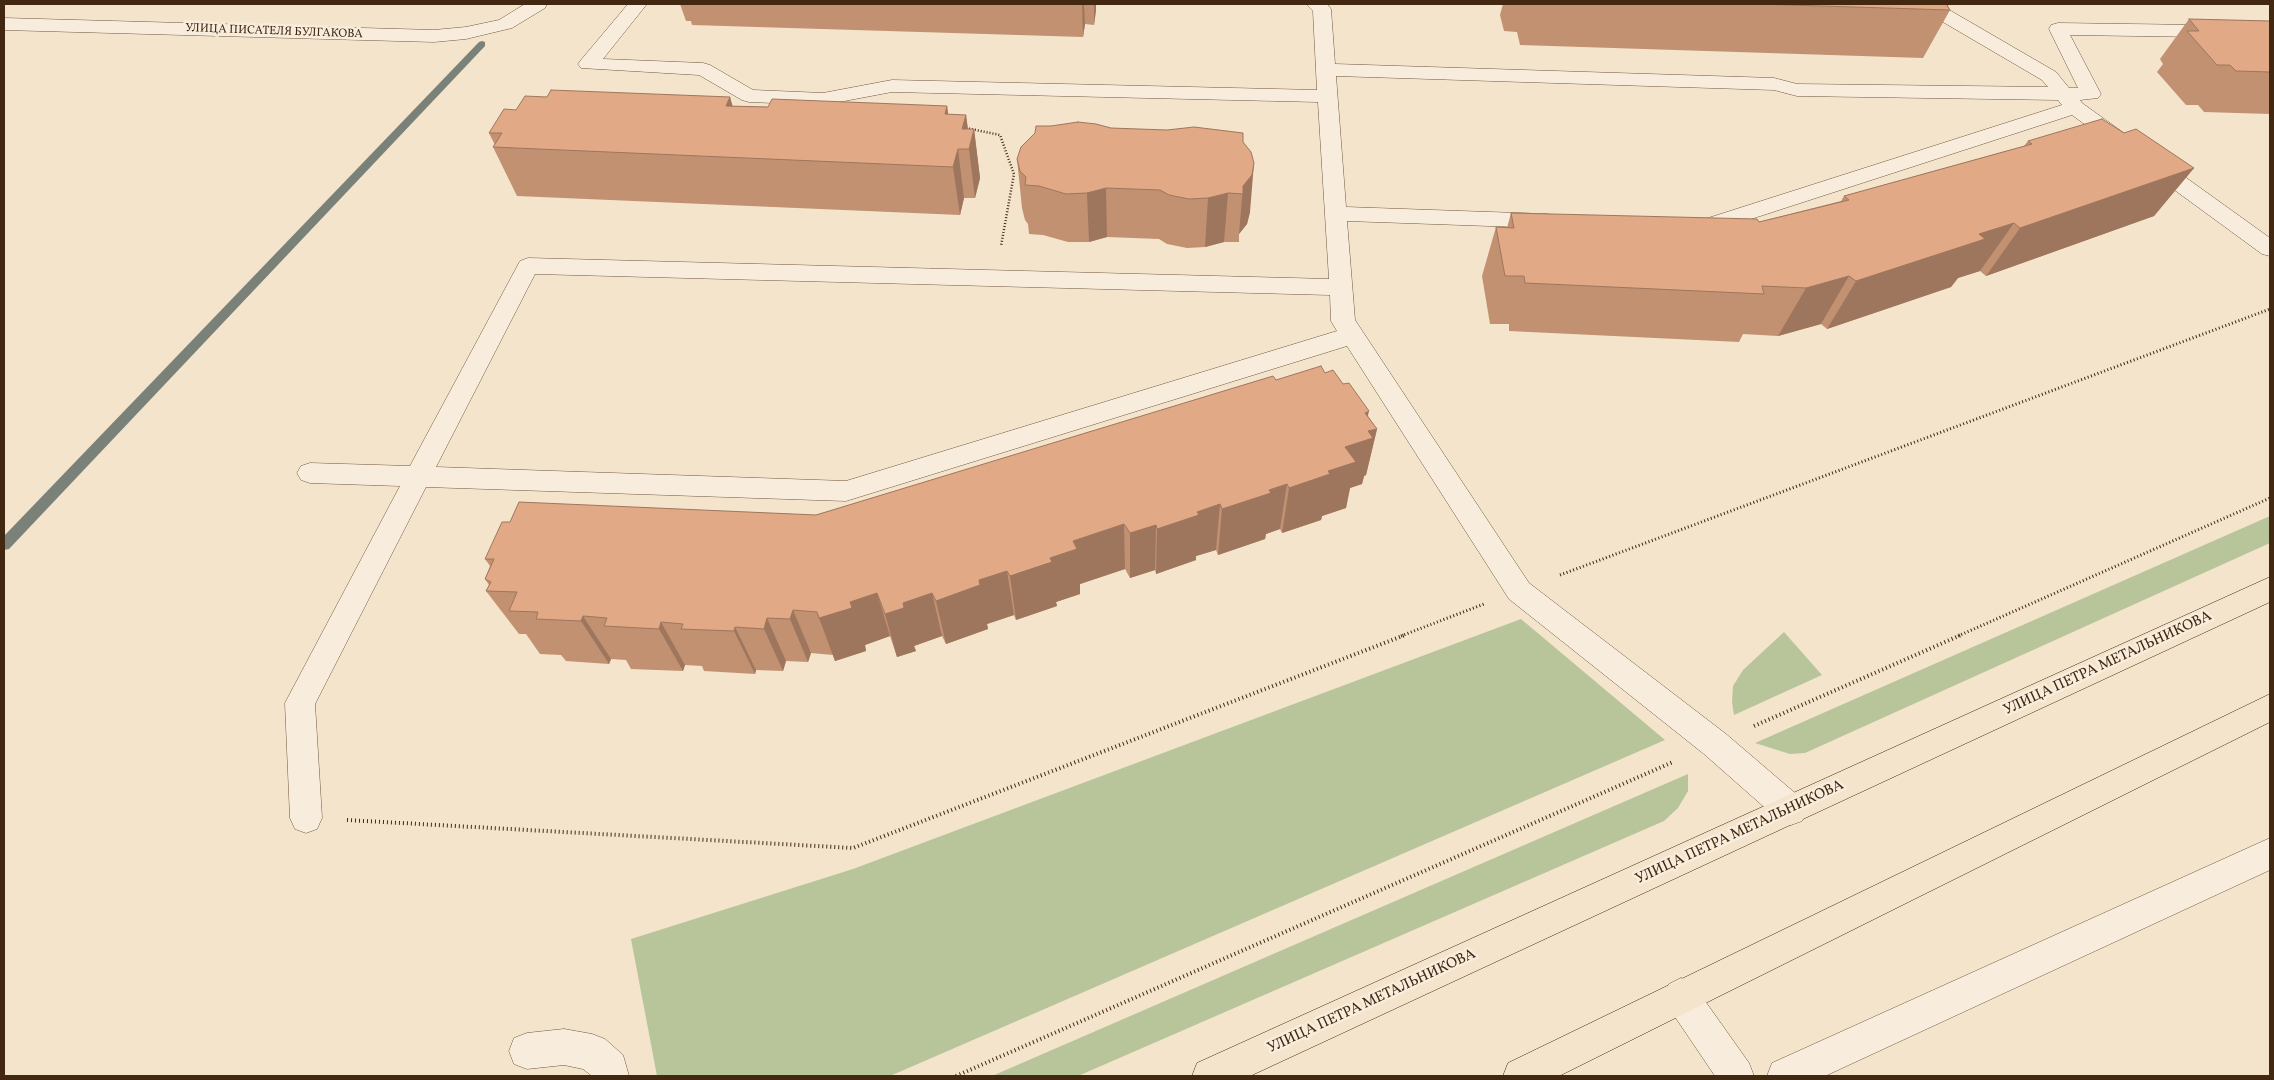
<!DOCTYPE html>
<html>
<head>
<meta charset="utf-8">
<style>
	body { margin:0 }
	#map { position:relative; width:2274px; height:1080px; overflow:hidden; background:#f4e4cb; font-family:Vollkorn,serif }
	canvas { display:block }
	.frame { position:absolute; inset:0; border:5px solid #432811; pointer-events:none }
</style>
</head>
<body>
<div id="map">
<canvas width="2274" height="1080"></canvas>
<div class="frame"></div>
</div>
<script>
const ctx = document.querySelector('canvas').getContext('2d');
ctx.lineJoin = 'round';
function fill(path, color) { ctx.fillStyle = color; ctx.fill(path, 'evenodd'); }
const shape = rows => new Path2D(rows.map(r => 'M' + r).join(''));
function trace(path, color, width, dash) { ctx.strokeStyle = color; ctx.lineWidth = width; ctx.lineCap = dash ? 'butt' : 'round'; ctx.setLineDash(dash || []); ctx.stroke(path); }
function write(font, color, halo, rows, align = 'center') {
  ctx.font = font + ' Vollkorn,serif'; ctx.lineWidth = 5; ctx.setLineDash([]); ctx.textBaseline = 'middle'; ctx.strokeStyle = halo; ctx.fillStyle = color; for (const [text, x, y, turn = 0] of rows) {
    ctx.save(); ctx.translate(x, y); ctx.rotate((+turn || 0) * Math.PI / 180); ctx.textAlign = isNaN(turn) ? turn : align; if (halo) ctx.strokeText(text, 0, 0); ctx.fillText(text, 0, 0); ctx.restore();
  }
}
fill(shape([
	[2270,516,2270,543,1805,753,1790,754,1755,743],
	[1521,619,1665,740,890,1076,657,1076,631,939,853,869],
	[1784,632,1822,675,1734,715,1732,702,1733,686,1743,670],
	[1688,774,1688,791,1678,808,1664,821,1078,1076,992,1076]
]), '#b8c59a');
fill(shape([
	[482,41,485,42,485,46,9,549,4,550,4,536,479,42,482,41]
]), '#7a8179');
const minor = shape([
	[525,4,547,4,545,8,512,28,466,39,434,42,4,30,4,18,434,30,466,27,499,20,525,4],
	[628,4,647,4,603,59,703,63,710,65,753,90,823,93,892,80,1317,90,1313,11,1306,4,1327,4,1331,9,1335,64,1774,78,1797,84,2048,87,2042,80,1919,8,1917,4,1939,4,2056,72,2069,88,2078,88,2049,29,2051,25,2058,23,2270,26,2270,38,2070,35,2101,94,2098,98,2080,100,2082,103,2270,238,2270,256,2262,254,2072,115,1711,232,1703,234,1692,233,1684,231,1681,226,1684,221,1702,220,2062,105,2058,100,1797,96,1774,90,1336,76,1346,207,1547,214,1555,216,1558,221,1555,226,1547,228,1347,221,1355,320,1529,583,1726,734,1802,799,1807,810,1802,821,1791,825,1780,821,1704,754,1509,599,1347,346,846,501,426,487,315,704,322,818,317,829,306,833,295,829,290,818,285,703,400,486,310,483,301,480,297,473,301,466,310,463,410,466,520,261,528,258,1329,279,1318,102,892,92,823,105,749,102,742,100,699,75,581,68,578,64,581,60,628,4],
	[535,274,1330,295,1331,321,1337,331,846,481,436,467,535,274],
	[2270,838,2270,870,1825,1076,1767,1076,1772,1063,2270,838],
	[1681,978,1693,984,1749,1063,1754,1076,1715,1076,1669,1008,1663,996,1669,984,1681,978],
	[564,1029,592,1034,605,1039,623,1055,629,1076,592,1076,583,1069,564,1065,527,1069,514,1064,509,1051,514,1038,527,1033,564,1029]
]);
const major = shape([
	[2270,577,2270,602,1250,1076,1192,1076,1197,1063,2270,577],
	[2270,694,2270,722,1559,1076,1503,1076,1508,1063,2270,694]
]);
trace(minor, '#6f5740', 1);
trace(major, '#432811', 1);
trace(shape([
	[966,128,1000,135,1014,174,1001,246]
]), '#432811', 2.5, [1, 2]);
trace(shape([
	[1560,575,2270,309],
	[1401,636,1484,604],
	[1958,636,2270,498]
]), '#432811', 3, [1, 2.5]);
trace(shape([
	[1754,726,1961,635],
	[347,820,853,848,1405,635],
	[956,1076,1673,762]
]), '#432811', 4, [1, 3]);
fill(minor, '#f8eddd');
fill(major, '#f4e4cb');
fill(shape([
	[680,4,1096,4,1096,10,1094,25,1085,24,1083,37,692,25,691,21,686,21],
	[1503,4,1949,4,1948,6,1950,10,1923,58,1520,45,1517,32,1504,31,1500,15],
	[2189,19,2270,21,2270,114,2204,112,2198,105,2186,105,2157,72,2163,64,2160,59],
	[547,97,730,97,732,106,768,107,947,106,948,115,966,115,968,129,974,129,980,178,975,198,964,198,960,215,517,196,493,147,495,145,489,133,516,110],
	[1111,128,1243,142,1250,212,1247,224,1239,234,1239,242,1224,242,1205,247,1187,248,1167,244,1159,239,1107,237,1089,242,1068,242,1043,235,1029,234,1028,224,1025,220,1022,208,1017,159],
	[2124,133,2194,168,2154,216,1986,276,1980,271,1958,278,1951,287,1827,329,1821,324,1778,336,1743,334,1739,342,1509,331,1509,324,1490,324,1482,276,1496,227,1507,228,1511,213,1759,222,1841,201,1844,196,2024,146,2028,141],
	[1325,373,1368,416,1377,429,1366,475,1364,476,1362,484,1350,488,1346,508,1322,516,1321,520,1282,533,1280,529,1266,534,1265,539,1218,555,1216,550,1196,556,1196,560,1156,574,1155,570,1130,578,1125,569,1080,584,1080,594,1056,602,1057,606,1016,620,1014,615,987,624,988,629,946,644,942,636,914,646,916,651,897,657,890,636,865,645,866,651,835,661,833,655,811,653,808,662,786,661,783,671,756,670,755,674,704,671,702,666,685,665,683,671,631,669,626,660,611,659,609,664,566,661,561,655,540,654,526,634,519,634,486,591,489,585,485,579,490,566,485,559,510,522,816,515,1276,380]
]), '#c29172');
fill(shape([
	[1082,4,1084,4,1085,24,1083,37],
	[1094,4,1096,4,1096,10,1094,25],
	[730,97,744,145,726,106],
	[947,106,954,155,945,114],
	[966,115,970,146,974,129,980,178,975,198,969,149,962,129],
	[958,149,964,198,960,215,953,167],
	[1254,163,1250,212,1247,224,1239,234,1243,186],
	[2194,168,2154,216,1986,276,2020,228],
	[1106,188,1107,237,1089,242,1087,193],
	[1228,193,1224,242,1205,247,1208,198],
	[2014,223,1980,271,1958,278,1951,287,1827,329,1856,281,1979,234],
	[1849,276,1821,324,1778,336,1806,288],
	[1369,411,1362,441,1368,431,1377,429,1366,475,1364,476,1362,484,1350,488,1346,508,1322,516,1321,520,1282,533,1289,488,1328,471,1345,447,1365,413],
	[1287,484,1280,529,1266,534,1265,539,1218,555,1222,509,1269,490],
	[1220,504,1216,550,1196,556,1196,560,1156,574,1157,529,1197,512],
	[1124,524,1125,569,1080,584,1080,594,1056,602,1057,606,1016,620,1010,576,1050,558,1073,541],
	[1156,525,1155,570,1130,578,1130,533],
	[1007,571,1014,615,987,624,988,629,946,644,936,601,979,580],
	[877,593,890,636,865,645,866,651,835,661,819,618,850,602],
	[932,593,942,636,914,646,916,651,897,657,885,614,903,603],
	[793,610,811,653,808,662,790,619],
	[583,616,611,659,609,664,581,621],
	[767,618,786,661,783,671,764,629],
	[661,622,685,665,683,671,659,629],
	[735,627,756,670,755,674,734,631]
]), '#9e765d');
const building = shape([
	[1757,4,1946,4,1950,10,1757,4],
	[2189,19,2270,21,2270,72,2236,71,2230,65,2217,65,2187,31,2199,31,2189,19],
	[551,90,730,97,726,106,768,107,772,99,947,106,945,114,966,115,962,129,974,129,969,149,958,149,953,167,493,147,502,133,489,133,504,109,516,110,525,96,547,97,551,90],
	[2102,119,2124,133,2136,129,2194,168,2020,228,2014,223,1979,234,1985,239,1856,281,1849,276,1806,288,1762,286,1764,294,1525,283,1524,276,1505,276,1496,227,1514,228,1511,213,1757,219,1759,222,1849,200,1844,196,2032,144,2028,141,2102,119],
	[1078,122,1096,124,1111,128,1167,130,1194,127,1243,133,1243,142,1251,152,1254,163,1252,175,1243,186,1243,194,1228,193,1208,198,1189,199,1169,195,1160,190,1106,188,1087,193,1066,194,1039,186,1025,185,1026,177,1020,171,1017,159,1021,147,1035,133,1036,126,1051,126,1078,122],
	[1321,366,1325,373,1333,370,1343,384,1349,383,1369,411,1365,413,1377,429,1368,431,1373,438,1345,447,1356,462,1328,471,1330,474,1289,488,1287,484,1269,490,1271,493,1222,509,1220,504,1197,512,1199,515,1157,529,1156,525,1130,533,1124,524,1073,541,1077,549,1050,558,1052,562,1010,576,1007,571,979,580,980,585,936,601,932,593,903,603,904,608,885,614,877,593,850,602,852,608,819,618,817,612,793,610,790,619,767,618,764,629,735,627,734,631,681,629,683,624,661,622,659,629,604,626,607,618,583,616,581,621,536,619,538,612,509,611,517,592,486,591,491,582,485,579,494,559,485,559,502,522,510,522,519,502,816,515,1273,376,1276,380,1321,366]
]);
fill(building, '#e1a985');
trace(building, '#9e765d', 1);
write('12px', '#432811', '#f8eddd', [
	["УЛИЦА ПИСАТЕЛЯ БУЛГАКОВА",274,32,2]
]);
write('15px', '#432811', '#f8eddd', [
	["УЛИЦА ПЕТРА МЕТАЛЬНИКОВА",2108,664,-25],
	["УЛИЦА ПЕТРА МЕТАЛЬНИКОВА",1740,833,-25],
	["УЛИЦА ПЕТРА МЕТАЛЬНИКОВА",1372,1002,-25]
]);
</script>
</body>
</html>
